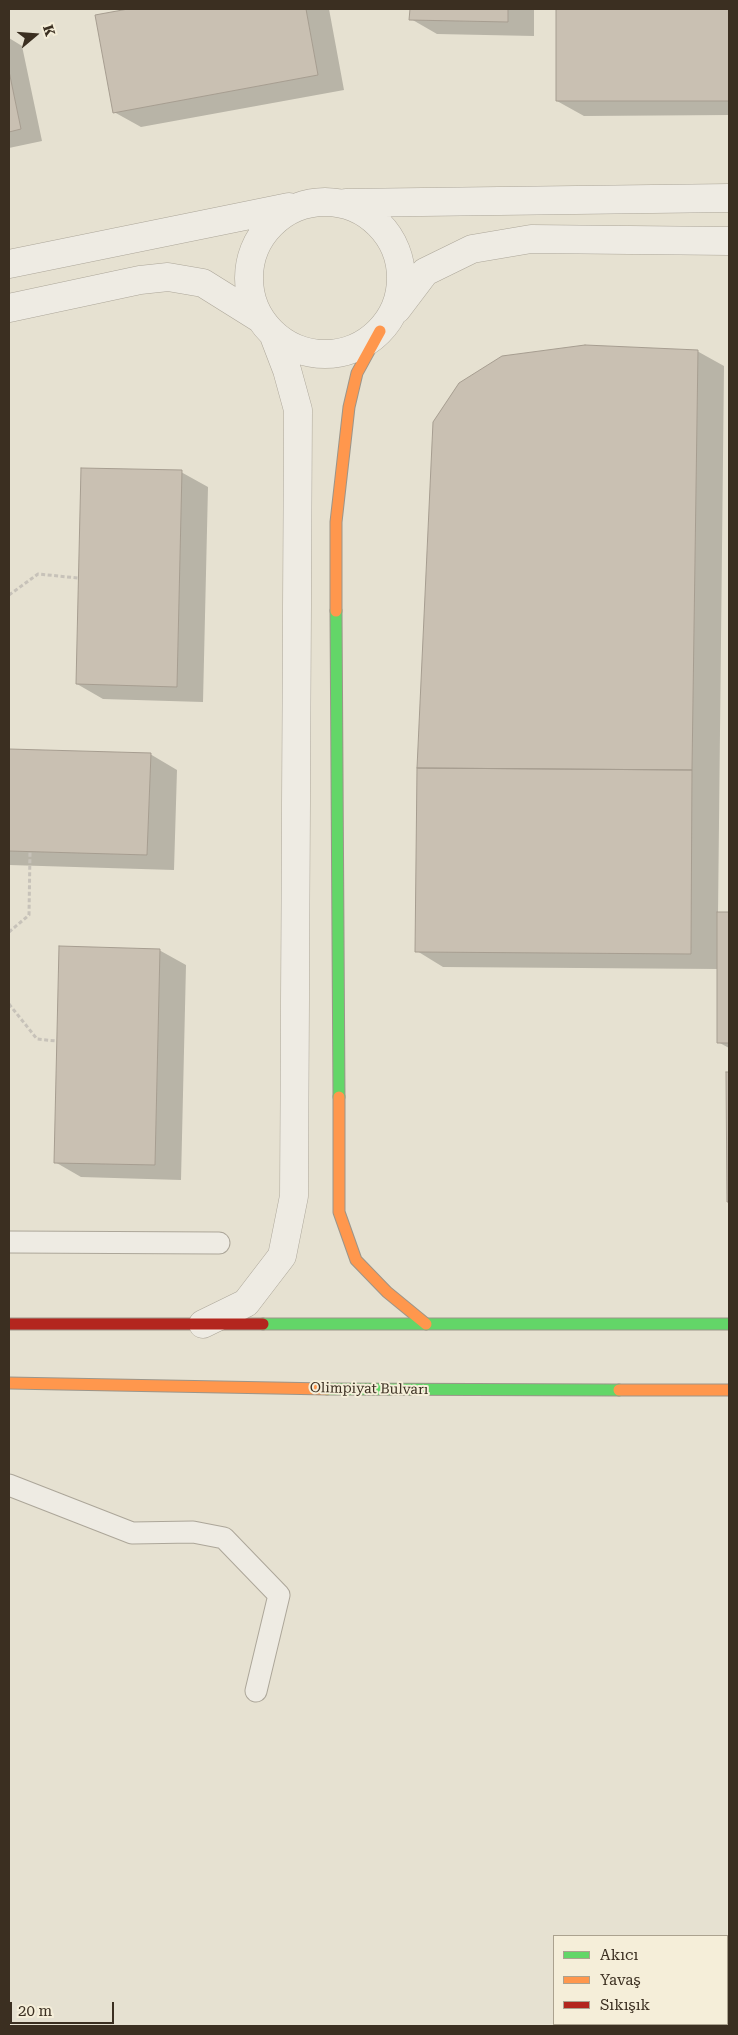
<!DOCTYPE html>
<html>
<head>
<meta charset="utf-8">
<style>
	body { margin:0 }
	#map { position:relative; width:738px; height:2035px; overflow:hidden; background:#e6e1d1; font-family:"Roboto Serif",serif }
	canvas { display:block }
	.frame { position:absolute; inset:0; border:10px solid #3b2f21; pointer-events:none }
	.legend { position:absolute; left:553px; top:1935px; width:175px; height:90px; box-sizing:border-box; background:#f5eed9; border:1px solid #aba28f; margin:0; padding:6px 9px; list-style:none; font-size:15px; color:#3b2f21 }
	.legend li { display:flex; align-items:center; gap:10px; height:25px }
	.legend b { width:25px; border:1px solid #aba28f }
	.north { position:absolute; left:10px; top:10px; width:50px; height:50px; -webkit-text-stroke:4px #f5eed9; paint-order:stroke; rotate:72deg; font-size:14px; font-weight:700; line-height:20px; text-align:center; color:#3b2f21 }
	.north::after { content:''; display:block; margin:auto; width:18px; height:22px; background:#3b2f21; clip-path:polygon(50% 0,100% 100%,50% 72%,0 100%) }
	.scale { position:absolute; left:10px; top:2002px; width:104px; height:22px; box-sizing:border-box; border:2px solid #3b2f21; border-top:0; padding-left:6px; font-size:15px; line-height:18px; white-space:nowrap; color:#3b2f21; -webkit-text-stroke:4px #f5eed9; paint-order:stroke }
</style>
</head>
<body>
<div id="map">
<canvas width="738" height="2035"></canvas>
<div class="frame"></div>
<ul class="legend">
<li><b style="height:6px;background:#63d668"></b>Akıcı</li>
<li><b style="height:6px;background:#ff974d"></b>Yavaş</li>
<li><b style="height:6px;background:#b3261e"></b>Sıkışık</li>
</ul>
<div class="north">K</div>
<div class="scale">20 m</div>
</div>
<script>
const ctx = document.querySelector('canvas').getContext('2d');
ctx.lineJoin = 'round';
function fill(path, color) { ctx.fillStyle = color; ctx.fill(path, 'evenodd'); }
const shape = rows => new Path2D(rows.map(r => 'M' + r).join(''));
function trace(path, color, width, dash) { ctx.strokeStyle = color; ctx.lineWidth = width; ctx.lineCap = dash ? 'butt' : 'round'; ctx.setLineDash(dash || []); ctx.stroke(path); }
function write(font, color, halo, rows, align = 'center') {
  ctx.font = font + ' "Roboto Serif",serif'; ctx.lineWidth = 4; ctx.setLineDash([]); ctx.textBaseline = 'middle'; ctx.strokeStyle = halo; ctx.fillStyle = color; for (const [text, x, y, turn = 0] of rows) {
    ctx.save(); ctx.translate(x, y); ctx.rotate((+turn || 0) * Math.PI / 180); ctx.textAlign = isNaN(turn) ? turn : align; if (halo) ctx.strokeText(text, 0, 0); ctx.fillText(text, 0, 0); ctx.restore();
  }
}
fill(shape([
	[727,2013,729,2013,729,2026,532,2026,569,2024,727,2024]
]), '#d3d5b4');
fill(shape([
	[135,9,329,9,344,90,141,127,114,112,97,16],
	[411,9,534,9,534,36,437,34,411,19],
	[557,9,729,9,729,115,584,116,557,101],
	[9,38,22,46,42,141,9,148],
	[697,351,724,366,718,914,729,914,729,1048,718,1042,718,969,443,967,417,951],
	[181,472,208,487,203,702,103,699,77,684],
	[9,750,150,754,177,770,174,870,9,865],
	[159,950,186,965,181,1180,81,1177,55,1162],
	[727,1073,729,1073,729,1202,728,1201]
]), '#0003');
const building = shape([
	[128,9,306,9,318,75,113,113,95,15,128,9],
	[410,9,508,9,508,22,409,20,410,9],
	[556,9,729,9,729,101,556,101,556,9],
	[9,71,21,129,9,132,9,71],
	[585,345,698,350,692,770,417,768,433,422,459,383,502,356,585,345],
	[81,468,182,470,177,687,76,684,81,468],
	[9,749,151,753,147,855,9,851,9,749],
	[417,768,692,770,691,954,415,952,417,768],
	[717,912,729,912,729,1043,717,1043,717,912],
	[59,946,160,949,155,1165,54,1163,59,946],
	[726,1072,729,1072,729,1202,727,1202,726,1072]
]);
fill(building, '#c9c0b2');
trace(building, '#a69d90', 1);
const lane = shape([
	[9,1242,219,1243],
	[9,1485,132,1533,193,1532,224,1538,279,1595,256,1691]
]);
const street = shape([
	'249 278a76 76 0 1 1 152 0a76 76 0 1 1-152 0Z',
	[346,203,729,198],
	[9,264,289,207],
	[9,308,140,280,168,277,203,283,259,318],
	[397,309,425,272,472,249,531,239,729,241],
	[203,1324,246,1303,282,1256,294,1196,298,410,287,370,274,336]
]);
const fast = shape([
	[336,611,339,1097],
	[263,1324,729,1324],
	[327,1389,619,1390]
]);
const slow = shape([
	[336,611,336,522,349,407,357,373,380,331],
	[339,1097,339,1212,356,1260,387,1292,426,1324],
	[9,1383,327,1389],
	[619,1390,729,1390]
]);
const jam = shape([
	[9,1324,263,1324]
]);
trace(lane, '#aca699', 23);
trace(street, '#aca699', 29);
trace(fast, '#9b958a', 13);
trace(slow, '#9b958a', 13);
trace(jam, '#9b958a', 13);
trace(shape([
	[9,595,38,574,78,578],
	[9,932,29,915,30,852],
	[9,1004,37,1039,56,1041]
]), '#c7c2b9', 3, [4, 2.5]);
trace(lane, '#eeebe3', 21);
trace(street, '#eeebe3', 28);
trace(fast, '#63d668', 11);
trace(slow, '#ff974d', 11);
trace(jam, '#b3261e', 11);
write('14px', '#3b2f21', '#f5eed9', [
	["Olimpiyat Bulvarı",369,1389,1]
]);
</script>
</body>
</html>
